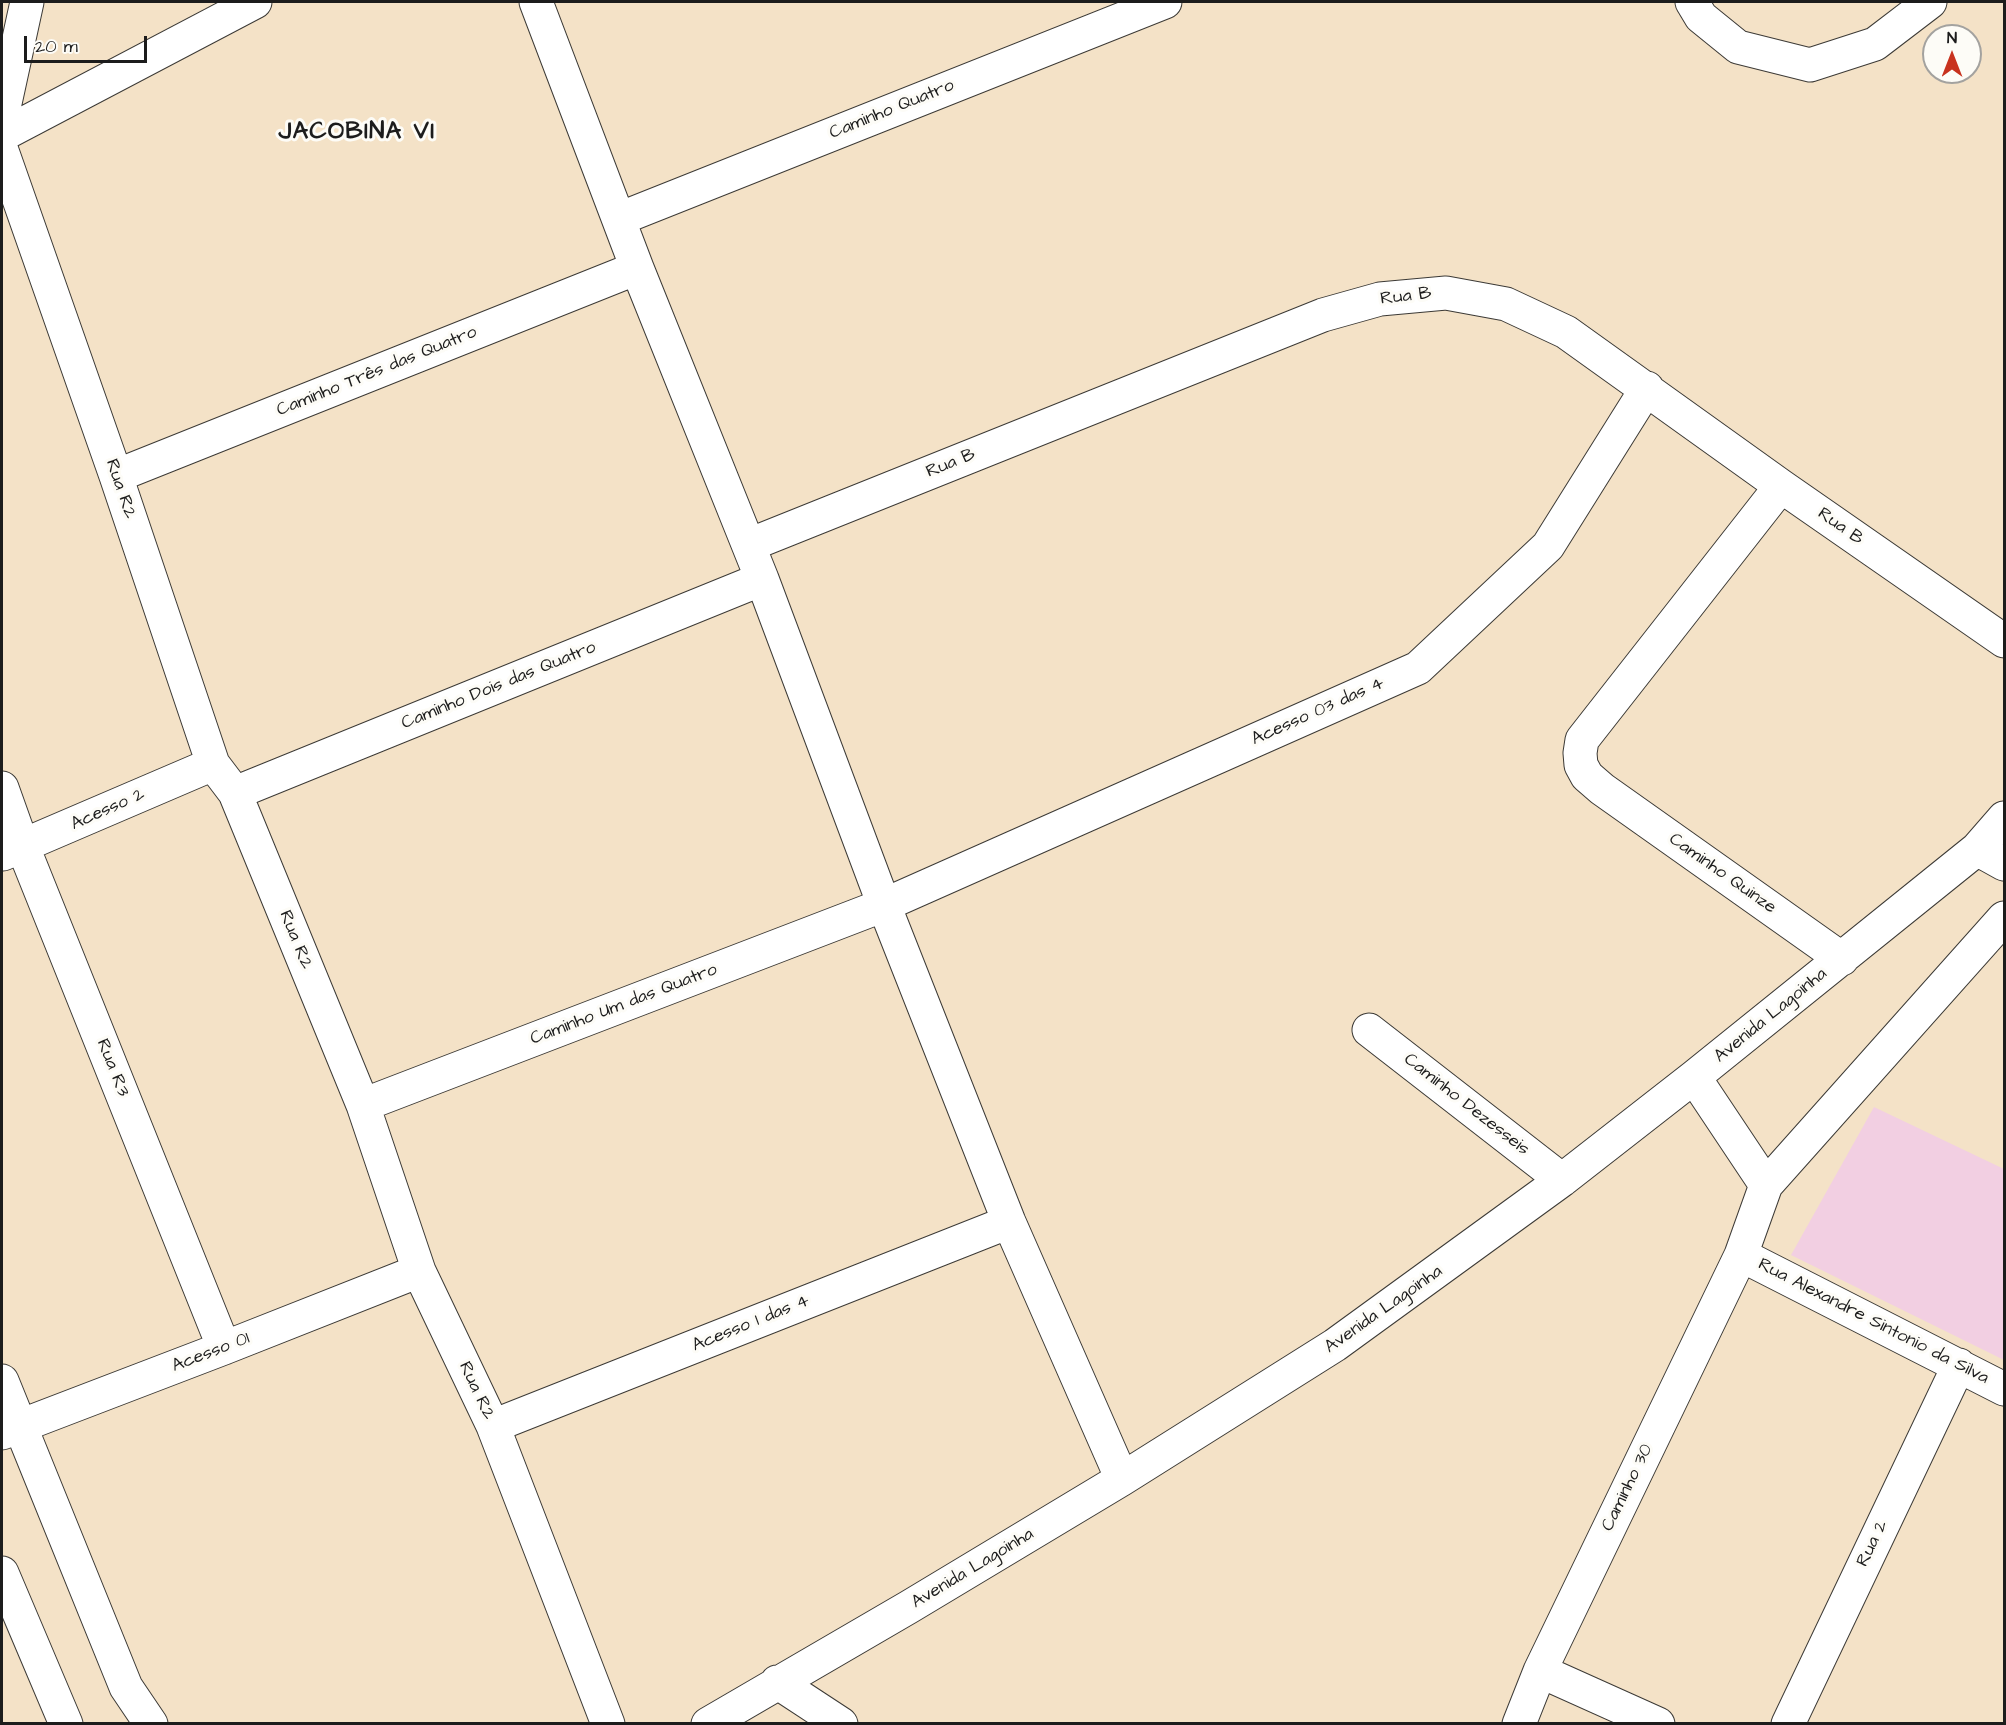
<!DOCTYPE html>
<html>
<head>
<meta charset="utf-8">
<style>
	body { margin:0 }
	#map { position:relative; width:2006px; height:1725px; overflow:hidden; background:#f4e2c7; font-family:"Architects Daughter",sans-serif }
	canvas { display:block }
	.frame { position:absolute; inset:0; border:3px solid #1c1c1c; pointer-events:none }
	.north { position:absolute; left:1922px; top:24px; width:60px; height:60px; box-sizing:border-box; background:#fdfcf7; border:2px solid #a3a29f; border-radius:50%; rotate:0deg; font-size:16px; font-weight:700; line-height:24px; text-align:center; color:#1c1c1c }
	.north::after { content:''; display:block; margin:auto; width:21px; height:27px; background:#c8321e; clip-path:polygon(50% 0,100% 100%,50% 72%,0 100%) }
	.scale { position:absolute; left:24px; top:36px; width:123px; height:27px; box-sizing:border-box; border:3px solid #1c1c1c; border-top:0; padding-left:8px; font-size:18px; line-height:21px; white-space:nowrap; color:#1c1c1c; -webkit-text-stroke:4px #fdfcf7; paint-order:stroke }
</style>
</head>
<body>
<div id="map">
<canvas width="2006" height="1725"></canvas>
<div class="frame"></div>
<div class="north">N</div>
<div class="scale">20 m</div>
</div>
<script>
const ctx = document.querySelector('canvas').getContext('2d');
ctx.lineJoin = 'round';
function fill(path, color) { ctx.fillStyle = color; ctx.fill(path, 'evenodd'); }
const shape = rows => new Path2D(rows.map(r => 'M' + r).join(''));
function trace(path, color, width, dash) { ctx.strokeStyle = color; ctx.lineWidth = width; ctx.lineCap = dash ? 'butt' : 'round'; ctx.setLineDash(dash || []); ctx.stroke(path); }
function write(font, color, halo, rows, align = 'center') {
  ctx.font = font + ' "Architects Daughter",sans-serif'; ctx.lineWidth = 6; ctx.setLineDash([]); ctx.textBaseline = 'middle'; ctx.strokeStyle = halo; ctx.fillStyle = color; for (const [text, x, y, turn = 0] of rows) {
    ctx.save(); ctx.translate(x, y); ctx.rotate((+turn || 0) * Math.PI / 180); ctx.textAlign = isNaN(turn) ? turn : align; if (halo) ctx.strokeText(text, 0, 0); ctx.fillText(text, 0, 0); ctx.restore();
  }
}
fill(shape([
	[1874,1107,2004,1169,2004,1360,1791,1255]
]), '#f2cfe2');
const minor = shape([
	[536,2,637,268,762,579,884,905,1009,1222,1122,1479],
	[1692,2,1701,17,1738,47,1810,65,1875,44,1930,2],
	[2,117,27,2],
	[2,135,255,2],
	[2,151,116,476,213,764,235,793,363,1105,419,1271,493,1426,608,1724],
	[619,219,1165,2],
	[116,476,637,268],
	[1781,486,1582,740,1580,753,1581,765,1587,776,1602,789,1842,959],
	[749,545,1323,315,1380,299,1446,293,1506,304,1566,332,1781,486,2004,641],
	[2,788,23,847,224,1348],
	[235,793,762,579],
	[1977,849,2004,864],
	[3,854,213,764],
	[1369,1030,1562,1180],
	[1694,1077,1766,1185],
	[363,1105,884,905,1418,668,1548,546,1647,388],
	[1741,1255,2004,1389],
	[2,1381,126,1687,151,1724],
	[493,1426,1009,1222],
	[2,1433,224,1348,419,1271],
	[2,1573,66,1724],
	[1540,1671,1658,1724],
	[777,1682,841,1724],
	[708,1724,909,1607,1122,1479,1335,1345,1562,1180,1694,1077,1977,849,2004,818],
	[1519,1724,1540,1671,1741,1255,1766,1185,2004,918],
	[1788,1724,1959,1365]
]);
trace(minor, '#3c3a36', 35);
trace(minor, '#fff', 33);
write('18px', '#1c1c1c', '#fdfcf7', [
	["Caminho Quatro",892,110,-22],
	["Rua B",1406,297,-7],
	["Caminho Três das Quatro",377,372,-22],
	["Rua B",951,464,-22],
	["Rua R2",120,489,71],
	["Rua B",1840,527,35],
	["Caminho Dois das Quatro",499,686,-22],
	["Acesso 03 das 4",1318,712,-24],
	["Acesso 2",108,810,-24],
	["Caminho Quinze",1722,874,35],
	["Rua R2",295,940,68],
	["Caminho Um das Quatro",624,1005,-21],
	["Avenida Lagoinha",1771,1016,-39],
	["Rua R3",112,1068,68],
	["Caminho Dezesseis",1466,1105,38],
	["Avenida Lagoinha",1384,1310,-35],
	["Rua Alexandre Sintonio da Silva",1873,1322,27],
	["Acesso 1 das 4",751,1324,-22],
	["Acesso 01",211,1353,-21],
	["Rua R2",476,1391,65],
	["Caminho 30",1628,1488,-64],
	["Rua 2",1873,1544,-64],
	["Avenida Lagoinha",973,1569,-31]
]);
ctx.letterSpacing = '1.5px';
write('bold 24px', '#1c1c1c', '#fdfcf7', [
	["JACOBINA VI",357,133]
]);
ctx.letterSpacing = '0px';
</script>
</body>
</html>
